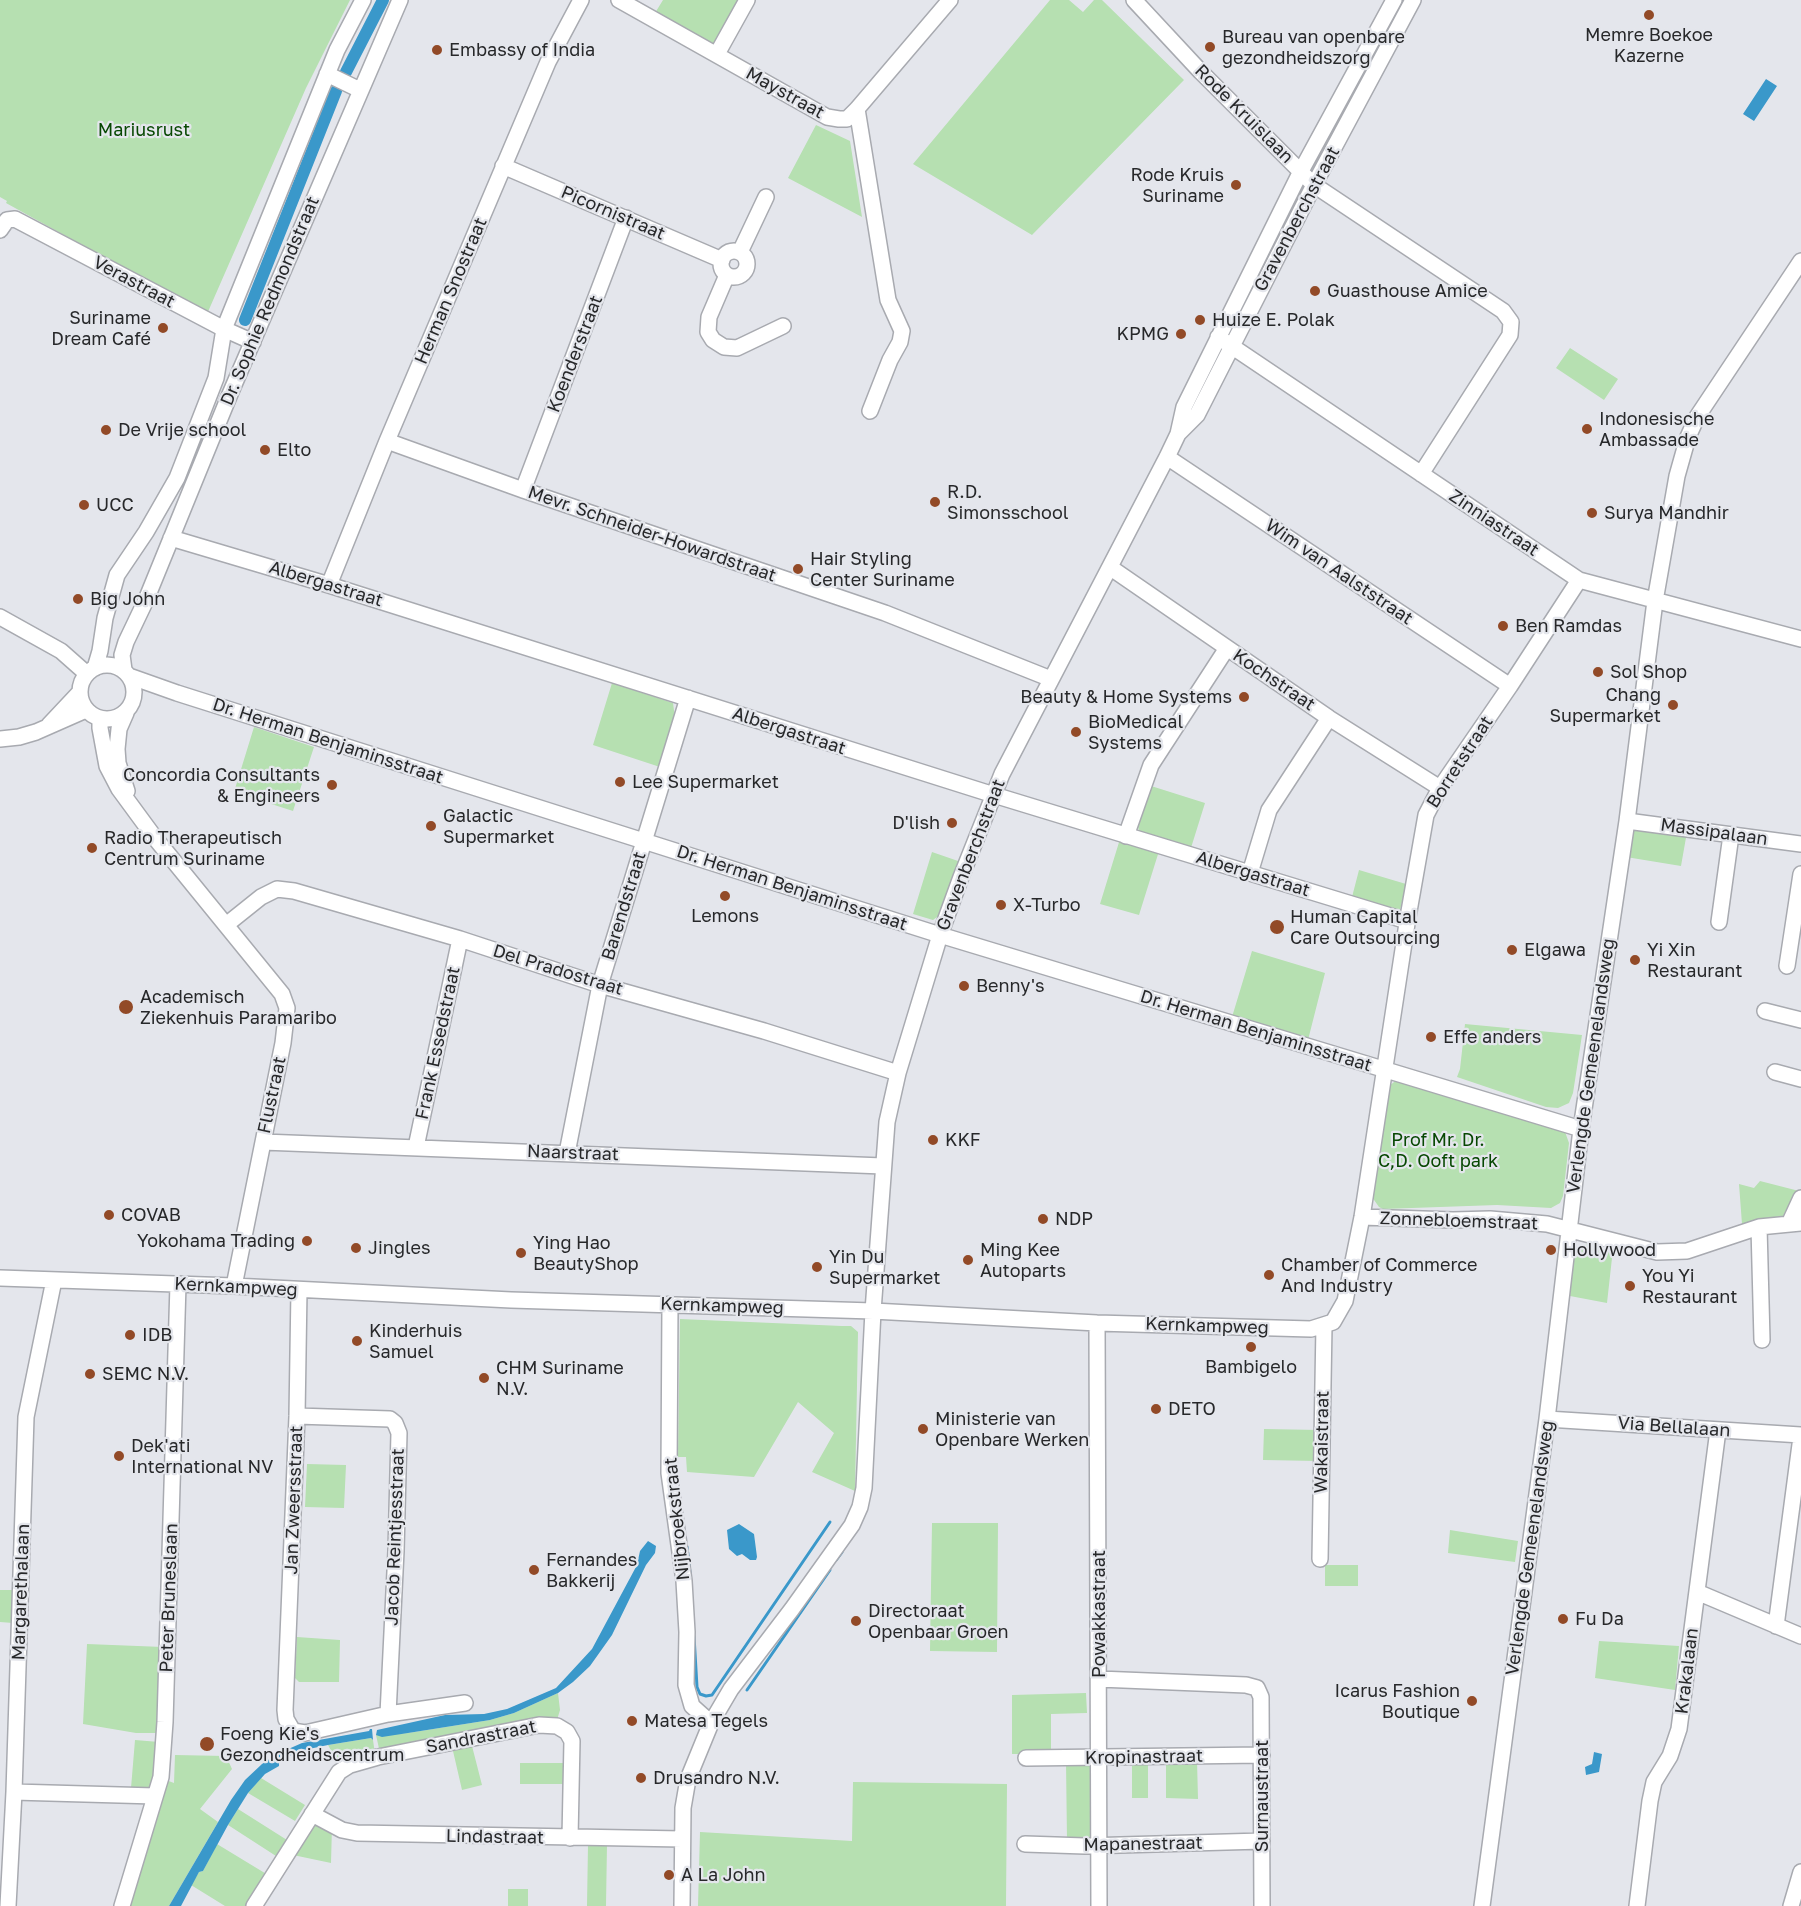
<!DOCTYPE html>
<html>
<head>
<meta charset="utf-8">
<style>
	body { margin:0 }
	canvas { display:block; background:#e4e6ec }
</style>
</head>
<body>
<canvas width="1801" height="1906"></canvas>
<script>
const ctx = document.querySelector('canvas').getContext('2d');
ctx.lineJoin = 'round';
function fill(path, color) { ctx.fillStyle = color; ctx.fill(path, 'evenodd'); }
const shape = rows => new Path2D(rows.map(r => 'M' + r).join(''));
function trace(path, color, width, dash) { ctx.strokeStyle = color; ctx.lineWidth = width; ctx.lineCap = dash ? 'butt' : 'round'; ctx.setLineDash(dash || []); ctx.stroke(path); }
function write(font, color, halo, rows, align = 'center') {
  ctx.font = font + ' "Golos Text",sans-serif'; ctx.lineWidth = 4.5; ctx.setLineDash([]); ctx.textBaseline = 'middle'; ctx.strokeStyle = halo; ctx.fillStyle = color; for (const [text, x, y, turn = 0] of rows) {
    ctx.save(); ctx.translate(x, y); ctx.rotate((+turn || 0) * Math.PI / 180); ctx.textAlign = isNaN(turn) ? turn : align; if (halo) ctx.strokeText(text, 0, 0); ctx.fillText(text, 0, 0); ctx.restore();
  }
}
fill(shape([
	[0,0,350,0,306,88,207,314,6,203,7,201,0,197],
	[663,0,742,0,719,44,713,46,655,13],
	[1050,0,1069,0,1083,12,1094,0,1102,0,1184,80,1032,235,913,164],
	[816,125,850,141,862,217,788,178],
	[1570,348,1618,379,1604,400,1556,368],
	[612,683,673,703,675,718,660,767,593,745],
	[254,727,314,747,293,811,234,792],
	[1148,785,1205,803,1190,851,1144,836,1139,831,1137,822],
	[1632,824,1687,832,1681,866,1626,857],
	[1120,839,1159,851,1139,915,1100,904],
	[932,852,961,862,941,914,933,920,913,914],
	[1359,870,1406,884,1400,910,1393,910,1352,897],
	[1252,951,1325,973,1308,1040,1232,1017],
	[1465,1024,1582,1035,1573,1093,1569,1103,1558,1108,1546,1107,1457,1077,1460,1069],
	[1398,1079,1564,1129,1569,1143,1563,1196,1560,1203,1551,1208,1497,1205,1383,1209,1379,1207,1372,1197,1389,1086],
	[1760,1181,1799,1191,1794,1202,1789,1204,1782,1218,1742,1224,1739,1184,1754,1188],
	[1589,1244,1613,1249,1607,1303,1570,1296,1574,1255,1581,1246],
	[680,1319,842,1326,851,1326,858,1332,855,1491,812,1472,834,1433,798,1402,754,1477,687,1472,686,1457,678,1457],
	[1264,1429,1320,1430,1319,1461,1263,1460],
	[307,1464,346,1465,344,1508,305,1507],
	[932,1523,998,1523,997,1652,930,1651],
	[1450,1530,1518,1541,1515,1562,1448,1553],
	[1325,1565,1358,1565,1358,1586,1325,1586],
	[0,1590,15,1590,13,1623,0,1622],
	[297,1637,340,1640,339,1682,299,1682,295,1678],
	[1599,1641,1679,1646,1675,1690,1595,1678],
	[87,1644,163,1647,159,1733,136,1733,83,1724],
	[558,1693,560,1710,557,1720,380,1753,376,1735,408,1733,490,1720,514,1713],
	[1086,1693,1087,1713,1051,1714,1051,1754,1012,1754,1012,1695],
	[371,1738,373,1740,375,1754,340,1767,328,1745],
	[135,1740,159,1742,157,1773,149,1788,131,1788],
	[472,1746,482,1785,462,1790,453,1751],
	[175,1755,226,1756,232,1769,200,1809,218,1822,169,1906,128,1906,166,1780,174,1783],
	[1166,1760,1197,1760,1198,1799,1166,1798],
	[1066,1761,1093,1761,1094,1838,1067,1841],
	[520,1763,566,1763,566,1784,520,1784],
	[1132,1764,1148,1764,1148,1798,1132,1798],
	[261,1778,305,1805,295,1821,248,1793],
	[853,1782,1007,1784,1006,1906,698,1906,700,1832,852,1841],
	[238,1809,287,1840,276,1856,228,1825],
	[314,1822,332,1826,331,1863,293,1855],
	[217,1844,268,1875,250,1906,225,1906,191,1885,199,1872,203,1871],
	[588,1844,607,1844,606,1906,587,1906],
	[508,1889,528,1889,528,1906,508,1906]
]), '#b6e0b1');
fill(shape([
	[1766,79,1777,86,1754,121,1743,114],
	[739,1524,754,1534,757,1557,756,1560,750,1560,742,1554,737,1556,729,1549,727,1530],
	[648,1541,656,1546,655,1553,646,1565,612,1635,590,1666,573,1682,558,1693,514,1713,490,1720,408,1733,382,1737,376,1735,377,1730,445,1715,484,1714,507,1709,556,1688,592,1649,637,1565,640,1551],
	[370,1729,372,1729,373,1740,371,1738,328,1745,304,1750,279,1760,279,1766,265,1774,248,1793,228,1825,203,1871,199,1872,181,1906,169,1906,231,1800,245,1780,262,1764,277,1754,302,1743,369,1731],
	[1594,1752,1602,1754,1599,1772,1586,1775,1585,1767,1592,1764]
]), '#3a98ca');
trace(shape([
	[687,1547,690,1573],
	[836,1560,842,1552],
	[694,1636,697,1687,700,1694,706,1696,712,1695,830,1522],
	[747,1690,830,1570]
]), '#3a98ca', 3);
trace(shape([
	[346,72,383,0],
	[245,320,336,91]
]), '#3a98ca', 12);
const minor = shape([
	[619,0,827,117,839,119,847,119,857,109,950,0],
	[1134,0,1201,72,1314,185,1503,311,1511,322,1510,335,1421,474],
	[717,54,747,0],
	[327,74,360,90],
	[857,109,888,300,902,331,900,342,890,360,870,411],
	[503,166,722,260],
	[0,230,7,220,15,219,224,329,253,342],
	'721 264a13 13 0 1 1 26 0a13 13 0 1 1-26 0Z',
	[740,252,766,197],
	[727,275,709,317,708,332,713,340,724,347,737,348,783,326],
	[1218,337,1579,580,1801,639],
	[1178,434,1197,415,1314,185,1413,0],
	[387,441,523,490,885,613,1051,679],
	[1167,457,1510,686],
	[523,490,626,218],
	[171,538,329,585,994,795,1407,921],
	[1111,568,1329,718,1440,788],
	[329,585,387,441,548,62,581,0],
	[0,617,61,651,87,674],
	'80 692a27 27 0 1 1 54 0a27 27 0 1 1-54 0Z',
	[95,668,100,651,105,618,117,575,146,532,177,478,216,378,224,329,337,50,363,0],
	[124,670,122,655,126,642,146,600,230,394,400,0],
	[129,676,177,693,940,935,1581,1129],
	[126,713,119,729,117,749,118,763,127,791],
	[100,719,100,728,107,766,119,789,155,838,282,994,287,1008,283,1043,234,1286],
	[49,725,80,692],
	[0,739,19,737,36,732,86,710],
	[1627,821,1801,844],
	[1126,836,1151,765,1227,648],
	[1250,873,1269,810,1329,718],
	[1719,922,1731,835],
	[226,925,261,897,277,889,294,891,460,939,600,985,764,1031,898,1073],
	[1787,966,1801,874],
	[1765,1011,1801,1020],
	[1775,1072,1801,1079],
	[263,1142,883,1166],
	[416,1147,460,939],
	[567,1153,600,985,688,698],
	[1362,1217,1453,1220,1490,1219,1547,1224,1657,1252,1687,1251,1759,1227,1801,1223],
	[1789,1224,1801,1198],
	[1759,1227,1762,1340],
	[0,1278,234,1286,511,1300,873,1311,1097,1323,1311,1329,1333,1322,1345,1301,1362,1217,1408,917,1426,815,1440,788,1510,686,1579,580],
	[299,1290,297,1416,285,1710,286,1719,293,1731,305,1733,388,1714,465,1703],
	[670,1304,669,1473,684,1581,687,1632,686,1685,692,1706,711,1723],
	[1097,1323,1099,1906],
	[297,1416,390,1419,395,1423,399,1433,396,1551,388,1714],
	[1547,1419,1801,1435],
	[1320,1559,1324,1325],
	[1697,1592,1801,1636],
	[1776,1626,1801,1437],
	[1099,1679,1246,1685,1257,1688,1261,1697,1262,1906],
	[1026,1758,1262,1755],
	[14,1792,155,1796],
	[312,1814,342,1830,357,1833,682,1839],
	[1025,1844,1085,1846,1262,1841],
	[8,1906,14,1792,26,1417,54,1280],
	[122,1906,161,1777,165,1722,178,1284],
	[254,1906,339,1772,350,1765,378,1757,539,1725,557,1726,567,1732,572,1741,570,1838],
	[682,1906,683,1808,688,1779,711,1723,731,1689,792,1609,852,1525,860,1507,864,1488,873,1311,887,1122,898,1073,940,935,961,877,1002,774,1167,457,1178,434,1184,407,1301,171,1394,0],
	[1482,1906,1547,1419,1581,1129,1627,821,1655,601,1677,476,1688,437,1697,417,1801,261],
	[1637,1906,1650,1801,1654,1782,1670,1756,1679,1729,1718,1430],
	[1791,1906,1801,1872]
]);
trace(minor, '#a8aab0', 18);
trace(minor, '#fff', 15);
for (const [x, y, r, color] of [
	[1649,15,6,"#924a27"],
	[1210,47,6,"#924a27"],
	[437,50,6,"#924a27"],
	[1236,185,6,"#924a27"],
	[1315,291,6,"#924a27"],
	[1200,320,6,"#924a27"],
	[163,328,6,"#924a27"],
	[1181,334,6,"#924a27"],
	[1587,429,6,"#924a27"],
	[106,430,6,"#924a27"],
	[265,450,6,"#924a27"],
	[935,502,6,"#924a27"],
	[84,505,6,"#924a27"],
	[1592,513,6,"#924a27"],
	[798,569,6,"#924a27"],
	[78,599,6,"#924a27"],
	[1503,626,6,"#924a27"],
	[1598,672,6,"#924a27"],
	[1244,697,6,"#924a27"],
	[1673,705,6,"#924a27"],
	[1076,732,6,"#924a27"],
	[620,782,6,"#924a27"],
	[332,785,6,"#924a27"],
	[952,823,6,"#924a27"],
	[431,826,6,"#924a27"],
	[92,848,6,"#924a27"],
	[725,896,6,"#924a27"],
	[1001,905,6,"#924a27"],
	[1277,927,8,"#924a27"],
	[1512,950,6,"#924a27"],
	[1635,960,6,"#924a27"],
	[964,986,6,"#924a27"],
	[126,1007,8,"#924a27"],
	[1431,1037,6,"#924a27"],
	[933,1140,6,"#924a27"],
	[109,1215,6,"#924a27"],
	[1043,1219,6,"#924a27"],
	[307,1241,6,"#924a27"],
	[356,1248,6,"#924a27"],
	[1551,1250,6,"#924a27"],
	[521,1253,6,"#924a27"],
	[968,1260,6,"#924a27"],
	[817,1267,6,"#924a27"],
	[1269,1275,6,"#924a27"],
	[1630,1286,6,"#924a27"],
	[130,1335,6,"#924a27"],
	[357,1341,6,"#924a27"],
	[1251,1347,6,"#924a27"],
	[90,1374,6,"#924a27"],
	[484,1378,6,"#924a27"],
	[1156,1409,6,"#924a27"],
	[923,1429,6,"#924a27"],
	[119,1456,6,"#924a27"],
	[534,1570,6,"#924a27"],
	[1563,1619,6,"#924a27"],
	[856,1621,6,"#924a27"],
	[1472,1701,6,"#924a27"],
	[632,1721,6,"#924a27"],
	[207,1744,8,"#924a27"],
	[641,1778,6,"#924a27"],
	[669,1875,6,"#924a27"]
]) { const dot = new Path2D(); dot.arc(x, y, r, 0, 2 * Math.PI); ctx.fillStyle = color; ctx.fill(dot); trace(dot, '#e4e6ec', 2); }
write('18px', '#27282a', '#e4e6ec', [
	["Memre Boekoe",1649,35,"center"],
	["Kazerne",1649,56,"center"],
	["Bureau van openbare",1222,37],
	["gezondheidszorg",1222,58],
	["Embassy of India",449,50],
	["Rode Kruis",1224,175,"right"],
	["Suriname",1224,196,"right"],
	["Guasthouse Amice",1327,291],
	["Suriname",151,318,"right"],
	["Dream Café",151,339,"right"],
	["Huize E. Polak",1212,320],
	["KPMG",1169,334,"right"],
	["Indonesische",1599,419],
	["Ambassade",1599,440],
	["De Vrije school",118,430],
	["Elto",277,450],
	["R.D.",947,492],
	["Simonsschool",947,513],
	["UCC",96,505],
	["Surya Mandhir",1604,513],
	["Hair Styling",810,559],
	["Center Suriname",810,580],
	["Big John",90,599],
	["Ben Ramdas",1515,626],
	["Sol Shop",1610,672],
	["Chang",1661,695,"right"],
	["Supermarket",1661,716,"right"],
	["Beauty & Home Systems",1232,697,"right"],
	["BioMedical",1088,722],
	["Systems",1088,743],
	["Concordia Consultants",320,775,"right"],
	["& Engineers",320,796,"right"],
	["Lee Supermarket",632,782],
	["Galactic",443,816],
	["Supermarket",443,837],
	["D'lish",940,823,"right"],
	["Radio Therapeutisch",104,838],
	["Centrum Suriname",104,859],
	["X-Turbo",1013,905],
	["Lemons",725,916,"center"],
	["Human Capital",1290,917],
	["Care Outsourcing",1290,938],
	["Elgawa",1524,950],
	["Yi Xin",1647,950],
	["Restaurant",1647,971],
	["Benny's",976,986],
	["Academisch",140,997],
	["Ziekenhuis Paramaribo",140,1018],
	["Effe anders",1443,1037],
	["KKF",945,1140],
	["COVAB",121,1215],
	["NDP",1055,1219],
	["Yokohama Trading",295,1241,"right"],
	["Ying Hao",533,1243],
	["BeautyShop",533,1264],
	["Jingles",368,1248],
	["Ming Kee",980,1250],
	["Autoparts",980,1271],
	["Hollywood",1563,1250],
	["Yin Du",829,1257],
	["Supermarket",829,1278],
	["Chamber of Commerce",1281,1265],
	["And Industry",1281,1286],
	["You Yi",1642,1276],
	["Restaurant",1642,1297],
	["Kinderhuis",369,1331],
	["Samuel",369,1352],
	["IDB",142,1335],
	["Bambigelo",1251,1367,"center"],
	["CHM Suriname",496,1368],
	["N.V.",496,1389],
	["SEMC N.V.",102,1374],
	["DETO",1168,1409],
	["Ministerie van",935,1419],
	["Openbare Werken",935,1440],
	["Dek'ati",131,1446],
	["International NV",131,1467],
	["Fernandes",546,1560],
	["Bakkerij",546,1581],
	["Directoraat",868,1611],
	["Openbaar Groen",868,1632],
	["Fu Da",1575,1619],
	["Icarus Fashion",1460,1691,"right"],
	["Boutique",1460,1712,"right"],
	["Matesa Tegels",644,1721],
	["Foeng Kie's",220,1734],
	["Gezondheidscentrum",220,1755],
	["Drusandro N.V.",653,1778],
	["A La John",681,1875]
], 'left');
write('18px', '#27282a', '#e4e6ec', [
	["Maystraat",785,93,29],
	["Rode Kruislaan",1244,114,45],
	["Picornistraat",613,213,23],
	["Gravenberchstraat",1297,219,-62],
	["Verastraat",134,282,28],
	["Herman Snostraat",451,291,-67],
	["Dr. Sophie Redmondstraat",270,301,-67],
	["Koenderstraat",575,354,-69],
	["Zinniastraat",1494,523,34],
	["Mevr. Schneider-Howardstraat",652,534,19],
	["Wim van Aalststraat",1339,572,34],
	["Albergastraat",326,584,17],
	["Kochstraat",1274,680,34],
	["Albergastraat",789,731,18],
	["Dr. Herman Benjaminsstraat",328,741,18],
	["Borretstraat",1460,762,-57],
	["Massipalaan",1714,832,8],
	["Gravenberchstraat",971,855,-69],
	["Albergastraat",1253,874,17],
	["Dr. Herman Benjaminsstraat",792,888,18],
	["Barendstraat",624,906,-73],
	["Del Pradostraat",558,970,17],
	["Dr. Herman Benjaminsstraat",1256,1031,17],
	["Frank Essedstraat",438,1043,-78],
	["Verlengde Gemeenelandsweg",1591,1066,-82],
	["Flustraat",272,1095,-78],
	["Naarstraat",573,1153,2],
	["Zonnebloemstraat",1459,1221,2],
	["Kernkampweg",236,1287,3],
	["Kernkampweg",722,1306,2],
	["Kernkampweg",1207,1326,2],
	["Via Bellalaan",1674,1427,4],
	["Wakaistraat",1322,1442,-89],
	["Jan Zweersstraat",294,1500,-88],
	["Nijbroekstraat",677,1519,-96],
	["Jacob Reintjesstraat",395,1537,-88],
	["Verlengde Gemeenelandsweg",1530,1548,-82],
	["Margarethalaan",21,1592,-88],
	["Peter Bruneslaan",169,1598,-88],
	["Powakkastraat",1099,1614,-90],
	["Krakalaan",1687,1671,-83],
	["Sandrastraat",481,1737,-11],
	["Kropinastraat",1144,1757,-1],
	["Surnaustraat",1262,1796,-90],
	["Lindastraat",495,1837,1],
	["Mapanestraat",1143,1844,-1]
]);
write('18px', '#074802', '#e4e6ec', [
	["Mariusrust",144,130],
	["Prof Mr. Dr.",1438,1140],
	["C,D. Ooft park",1438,1161]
]);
</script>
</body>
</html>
